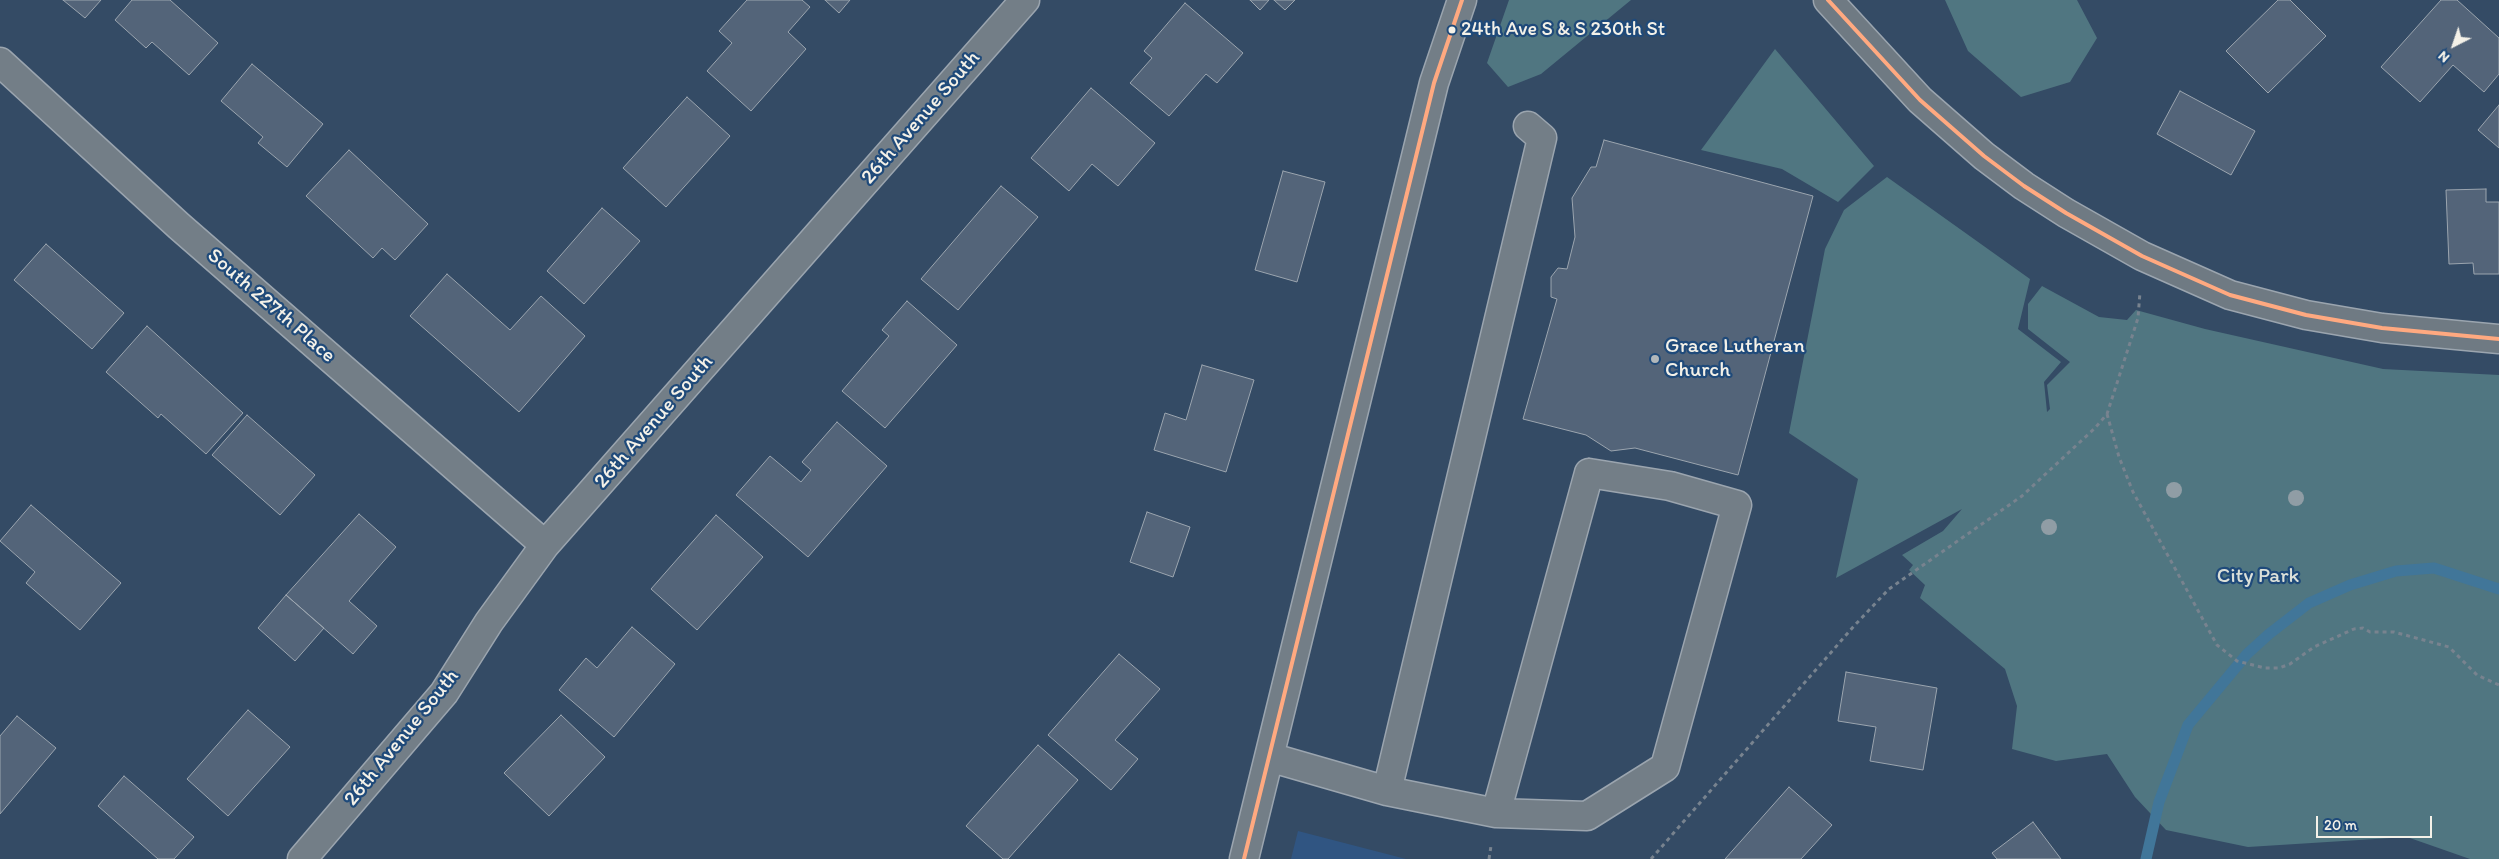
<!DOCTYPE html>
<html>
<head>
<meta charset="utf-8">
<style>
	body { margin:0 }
	#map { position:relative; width:2499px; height:859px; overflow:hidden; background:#344b65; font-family:Itim,sans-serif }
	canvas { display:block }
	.north { position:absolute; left:2429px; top:20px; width:50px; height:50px; -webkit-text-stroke:4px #1f4a7a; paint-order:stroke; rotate:221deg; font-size:14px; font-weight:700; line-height:20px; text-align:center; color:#f4f1e8 }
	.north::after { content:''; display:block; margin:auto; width:18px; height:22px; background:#f4f1e8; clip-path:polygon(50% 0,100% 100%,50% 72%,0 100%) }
	.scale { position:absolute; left:2316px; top:816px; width:116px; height:22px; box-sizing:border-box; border:2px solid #f4f1e8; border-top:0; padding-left:6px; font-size:15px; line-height:18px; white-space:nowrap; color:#f4f1e8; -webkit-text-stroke:4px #1f4a7a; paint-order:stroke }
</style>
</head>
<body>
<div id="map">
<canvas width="2499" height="859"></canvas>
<div class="north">N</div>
<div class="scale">20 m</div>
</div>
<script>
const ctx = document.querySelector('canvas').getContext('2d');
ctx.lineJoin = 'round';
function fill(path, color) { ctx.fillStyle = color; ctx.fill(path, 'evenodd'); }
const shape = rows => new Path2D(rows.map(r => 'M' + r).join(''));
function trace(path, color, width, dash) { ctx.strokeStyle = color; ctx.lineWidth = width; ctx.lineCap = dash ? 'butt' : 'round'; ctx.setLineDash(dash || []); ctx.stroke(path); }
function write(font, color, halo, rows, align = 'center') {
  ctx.font = font + ' Itim,sans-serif'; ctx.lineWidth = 4.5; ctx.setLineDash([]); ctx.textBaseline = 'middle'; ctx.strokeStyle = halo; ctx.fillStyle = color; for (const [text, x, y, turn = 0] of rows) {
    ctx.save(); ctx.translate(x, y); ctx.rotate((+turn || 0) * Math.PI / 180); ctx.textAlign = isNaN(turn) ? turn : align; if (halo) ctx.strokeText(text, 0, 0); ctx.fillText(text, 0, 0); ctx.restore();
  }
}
fill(shape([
	[1298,831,1406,859,1291,859]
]), '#305582');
fill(shape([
	[1509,0,1631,0,1541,74,1508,87,1487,63],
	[1945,0,2077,0,2097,38,2070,82,2021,97,1968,51],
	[1775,49,1874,166,1838,202,1782,169,1701,150],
	[1887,177,2030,279,2018,329,2061,362,2044,382,2047,412,2050,409,2047,385,2070,362,2028,329,2028,304,2042,286,2099,317,2127,320,2136,310,2205,329,2383,369,2499,375,2499,859,2470,859,2407,837,2248,847,2166,830,2135,797,2107,754,2056,761,2012,749,2017,706,2005,669,1920,598,1925,585,1909,570,1913,565,1902,555,1943,531,1962,509,1836,578,1858,479,1789,433,1825,249,1844,210]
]), '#507681');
trace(shape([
	[2146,859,2159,802,2188,725,2247,654,2269,634,2309,603,2350,585,2396,571,2434,568,2499,589]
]), '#417699', 11);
const building = shape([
	[63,0,101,0,85,18,63,0],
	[132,0,170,0,218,43,189,75,152,42,146,48,115,20,132,0],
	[747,0,802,0,810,7,788,32,806,49,751,111,707,71,732,43,719,31,747,0],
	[825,0,850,0,839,13,825,0],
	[1250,0,1269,0,1260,10,1250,0],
	[1274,0,1295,0,1285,10,1274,0],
	[2278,0,2290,0,2326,36,2268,93,2226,51,2278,0],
	[2441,0,2457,0,2499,38,2499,74,2484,92,2453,65,2420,102,2381,67,2441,0],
	[1185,3,1243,53,1217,83,1206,74,1169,116,1130,83,1152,58,1144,51,1185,3],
	[252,64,323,124,287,167,258,143,263,137,221,101,252,64],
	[1091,88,1155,143,1118,186,1092,164,1069,191,1031,158,1091,88],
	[2180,91,2255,131,2231,175,2157,134,2180,91],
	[687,97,730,136,666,207,623,168,687,97],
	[2499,105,2499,148,2478,130,2499,105],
	[1604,140,1813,196,1738,475,1635,448,1611,451,1586,435,1523,419,1557,299,1551,297,1551,277,1558,268,1567,269,1575,237,1572,198,1591,167,1596,167,1604,140],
	[349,150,428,224,395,260,382,248,373,258,306,196,349,150],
	[1283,171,1325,182,1297,282,1255,270,1283,171],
	[1001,186,1038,217,958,310,921,279,1001,186],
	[2486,189,2486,202,2499,202,2499,274,2474,274,2473,263,2449,264,2446,190,2486,189],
	[602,208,640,241,584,304,547,271,602,208],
	[46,244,124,313,92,349,14,280,46,244],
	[447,274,510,330,541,296,585,336,519,412,410,316,447,274],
	[907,301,957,345,885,428,842,391,889,336,882,330,907,301],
	[147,326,243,413,206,454,161,414,158,418,106,372,147,326],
	[1202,365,1254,380,1226,472,1154,450,1165,413,1186,420,1202,365],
	[247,415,315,475,280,515,212,455,247,415],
	[837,422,887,466,808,557,736,495,770,456,801,482,811,470,802,462,837,422],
	[31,505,121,583,80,630,26,583,35,572,0,541,31,505],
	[1147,512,1190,527,1173,577,1130,562,1147,512],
	[359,514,396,547,349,601,377,626,353,654,286,595,359,514],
	[716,515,763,557,697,630,651,589,716,515],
	[286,595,324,628,295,661,258,628,286,595],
	[632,627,675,664,614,737,559,690,586,658,597,668,632,627],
	[1119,654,1160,689,1115,740,1138,759,1111,790,1048,735,1119,654],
	[1846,672,1937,688,1923,770,1870,761,1876,727,1838,721,1846,672],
	[248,710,290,747,228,816,187,779,248,710],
	[561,715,605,757,549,816,504,773,561,715],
	[17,716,56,748,0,814,0,736,17,716],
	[1038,745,1078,780,1008,859,1003,859,966,826,1038,745],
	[124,776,194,837,174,859,158,859,98,806,124,776],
	[1789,787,1832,825,1801,859,1725,859,1789,787],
	[2033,822,2061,859,1997,859,1992,853,2033,822]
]);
fill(building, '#536479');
trace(building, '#9ba5af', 1);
const minor = shape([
	[0,62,179,226,545,545],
	[1589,473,1670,486,1737,505,1665,767,1587,816,1496,813,1589,473],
	[1269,757,1387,791,1496,813],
	[1387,791,1542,138,1528,126],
	[302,859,444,693,489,622,545,545,1025,0],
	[1244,859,1434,83,1462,0]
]);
const major = shape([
	[1828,0,1920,100,1984,156,2024,186,2066,213,2142,256,2230,295,2306,315,2382,328,2499,339]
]);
trace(minor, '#9ba5af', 31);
trace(major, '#9ba5af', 31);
trace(shape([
	[2107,414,2119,457,2133,492,2217,645,2237,661,2265,668,2279,668,2290,664,2314,647,2354,629,2363,628,2370,632,2394,632,2449,647,2477,675,2499,685],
	[1489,859,1491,846],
	[1651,859,1854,626,1889,589,2022,496,2095,428,2107,414,2138,318,2140,292]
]), '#78838f', 3, [4, 4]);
trace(minor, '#737e87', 28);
trace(major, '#6f7a83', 28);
trace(shape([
	[1828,0,1920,100,1984,156,2024,186,2066,213,2142,256,2230,295,2306,315,2382,328,2499,339],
	[1244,859,1434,83,1462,0]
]), '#ffa980', 4);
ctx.fillStyle = '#909da5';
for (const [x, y] of [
	[2174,490],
	[2296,498],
	[2049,527]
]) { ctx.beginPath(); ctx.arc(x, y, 8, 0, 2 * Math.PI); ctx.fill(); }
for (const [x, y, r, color] of [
	[1452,30,4.5,"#f4f1e8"],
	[1655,359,5,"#b1b7ba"]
]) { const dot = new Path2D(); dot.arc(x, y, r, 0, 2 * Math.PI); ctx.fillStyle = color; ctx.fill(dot); trace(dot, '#1f4a7a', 2); }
write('20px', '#f4f1e8', '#1f4a7a', [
	["24th Ave S & S 230th St",1461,30]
], 'left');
write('21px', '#f4f1e8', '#1f4a7a', [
	["26th Avenue South",921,118,-49],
	["South 227th Place",271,306,41],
	["26th Avenue South",654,422,-49],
	["26th Avenue South",402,738,-51]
]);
write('21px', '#f4f1e8', '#1f4a7a', [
	["Grace Lutheran",1665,347],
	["Church",1665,371]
], 'left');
write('21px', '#dce0d9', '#1f4a7a', [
	["City Park",2258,577]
]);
</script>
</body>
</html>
